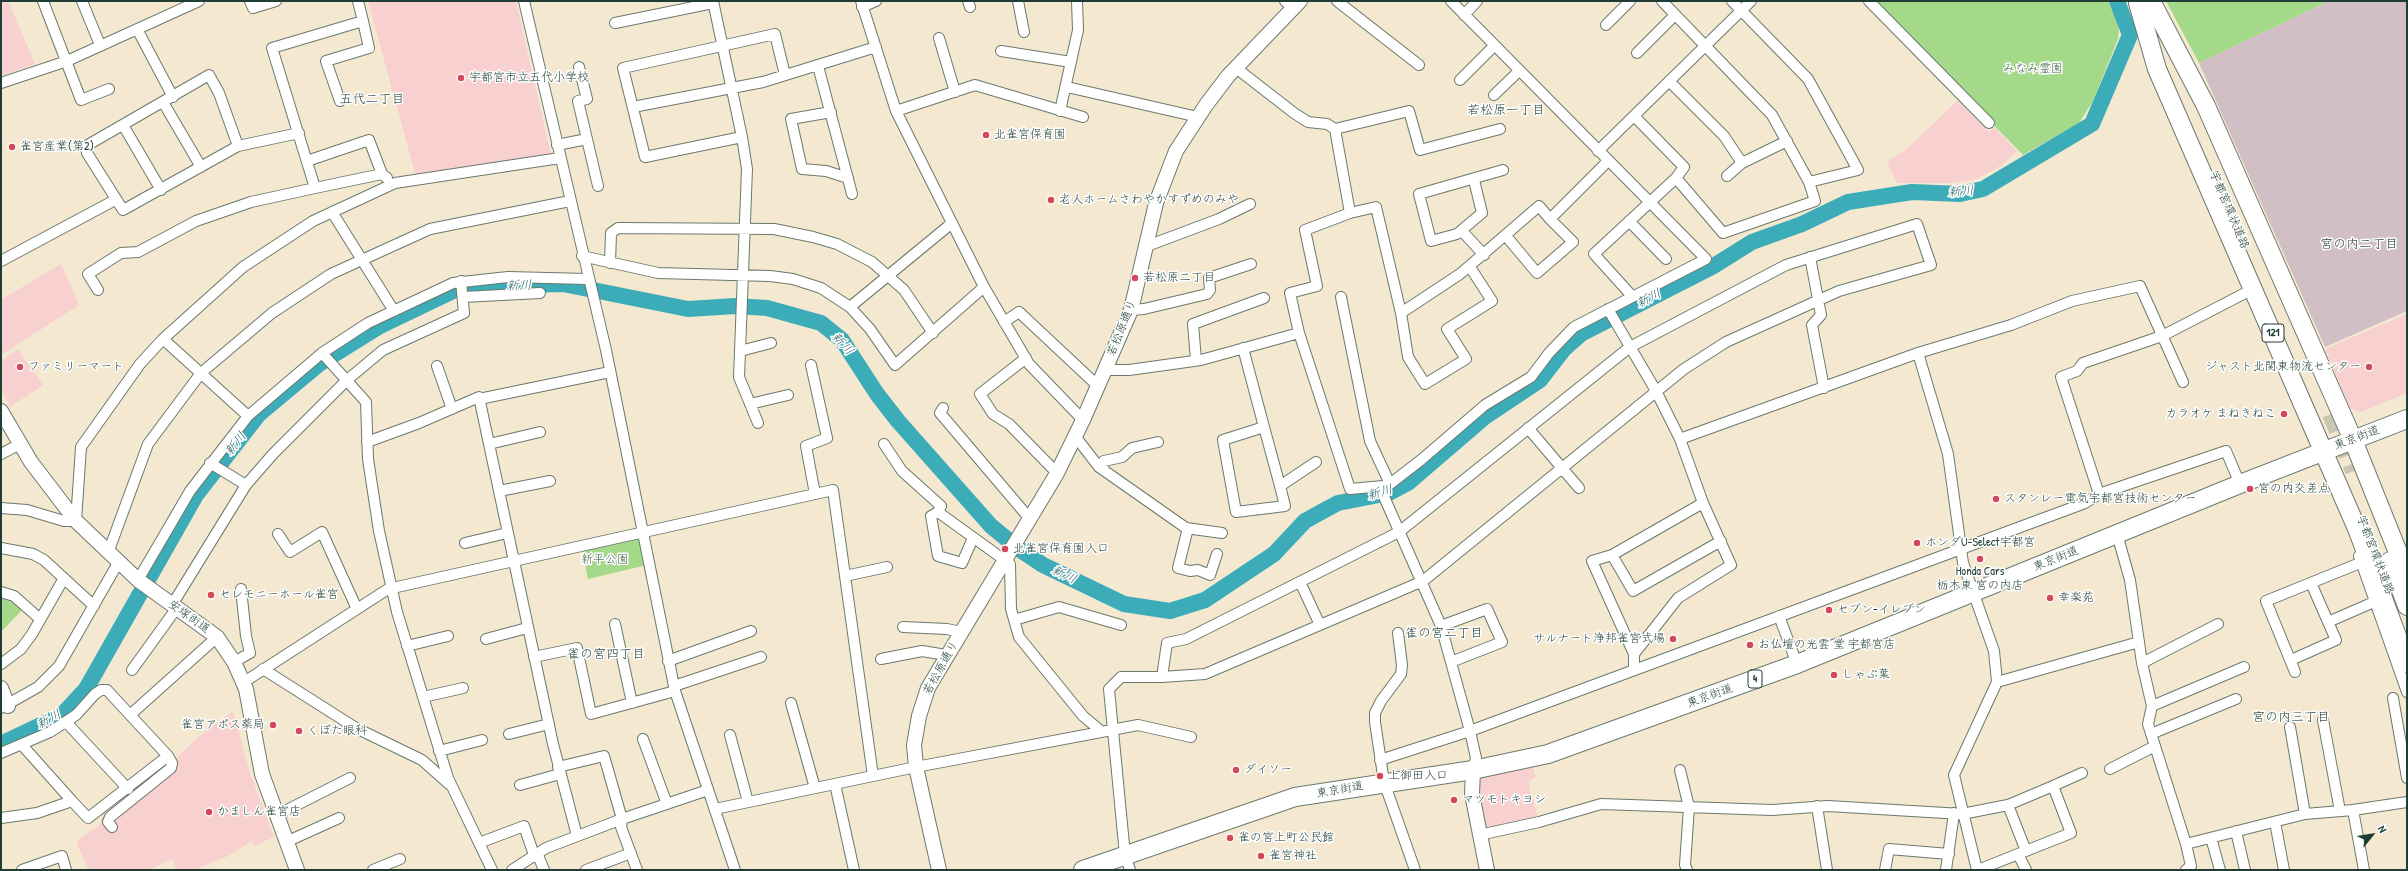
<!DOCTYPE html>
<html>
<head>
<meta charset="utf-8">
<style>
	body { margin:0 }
	#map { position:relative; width:2408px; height:871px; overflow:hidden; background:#f4e8d1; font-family:"Patrick Hand",sans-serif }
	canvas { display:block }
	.frame { position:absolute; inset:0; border:2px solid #1f3d34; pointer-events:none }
	.north { position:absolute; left:2352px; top:815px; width:40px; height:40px; -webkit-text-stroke:3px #fff; paint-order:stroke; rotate:60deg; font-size:11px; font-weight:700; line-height:16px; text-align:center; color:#1f3d34 }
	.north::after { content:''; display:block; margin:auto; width:14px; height:18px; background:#1f3d34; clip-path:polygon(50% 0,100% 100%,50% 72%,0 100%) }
</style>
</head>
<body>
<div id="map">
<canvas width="2408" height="871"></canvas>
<div class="frame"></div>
<div class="north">N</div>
</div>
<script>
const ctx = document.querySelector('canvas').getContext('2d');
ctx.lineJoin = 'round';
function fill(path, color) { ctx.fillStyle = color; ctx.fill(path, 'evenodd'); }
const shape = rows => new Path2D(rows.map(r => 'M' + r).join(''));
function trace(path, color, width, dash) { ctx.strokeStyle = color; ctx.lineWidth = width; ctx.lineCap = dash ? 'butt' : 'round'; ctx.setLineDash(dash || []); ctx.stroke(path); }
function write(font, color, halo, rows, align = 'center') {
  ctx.font = font + ' "Patrick Hand","Klee One",sans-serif'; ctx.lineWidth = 3; ctx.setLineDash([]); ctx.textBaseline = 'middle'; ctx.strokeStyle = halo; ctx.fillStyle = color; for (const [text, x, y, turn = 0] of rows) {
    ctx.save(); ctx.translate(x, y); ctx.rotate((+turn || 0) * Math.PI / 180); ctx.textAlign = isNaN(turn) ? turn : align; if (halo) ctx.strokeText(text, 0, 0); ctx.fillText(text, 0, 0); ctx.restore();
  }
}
fill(shape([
	[1,1,8,1,35,64,1,76],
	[368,1,516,1,551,155,416,177],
	[1958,100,1989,132,1994,127,2017,151,2002,165,1976,179,1954,183,1897,183,1887,162,1908,148],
	[61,264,79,305,1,355,1,300],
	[2407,314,2407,393,2361,412,2350,408,2325,349],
	[18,349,43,385,10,407,1,389,1,361],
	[233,711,249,770,274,837,254,846,251,841,228,856,194,870,177,870,172,859,149,870,89,870,77,844,78,840,100,825,102,815,145,794,175,769,177,758,197,738],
	[1532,766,1536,777,1529,781,1529,787,1538,818,1482,830,1477,774]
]), '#f7d0cf');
fill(shape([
	[2329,1,2407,1,2407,311,2325,347,2199,63]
]), '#d2bec5');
fill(shape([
	[1872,1,2108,1,2119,26,2118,39,2093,101,2079,123,2023,155],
	[2166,1,2329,1,2199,63],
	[640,538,647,565,588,579,582,551],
	[1,597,14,601,23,609,1,632]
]), '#a4d989');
trace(shape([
	[1,744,62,715,86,689,196,495,259,414,319,364,380,326,455,290,486,286,563,284,688,309,735,306,767,308,821,323,842,340,877,394,898,421,991,526,1019,549,1043,565,1124,604,1170,611,1205,600,1274,554,1305,521,1323,511,1338,503,1389,493,1408,483,1486,416,1540,380,1564,349,1581,334,1712,267,1752,242,1802,224,1848,202,1912,192,1960,194,1983,189,2092,124,2130,35,2117,1]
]), '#3cacb9', 16);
trace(shape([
	[2331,414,2354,471]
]), '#c9c6b2', 18, [18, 9]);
const street = shape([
	[43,1,81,100,109,89],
	[82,1,100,45],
	[250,1,253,8,276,1],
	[358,1,363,21,272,48,315,188,382,174],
	[524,1,606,350,675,691,735,870],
	[713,1,742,137,747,169,739,377,758,423],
	[861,1,896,111,984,287,1029,364,1083,420],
	[968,1,970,7],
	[1018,1,1024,32],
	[1285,1,1293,8],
	[1337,1,1419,65],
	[1662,1,1772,115,1809,182,1858,170,1808,79,1732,1],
	[1869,1,1989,123],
	[862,7,876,1],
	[1464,15,1477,1],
	[615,23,713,3],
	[1606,25,1630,1],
	[137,29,173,97],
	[939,38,955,92],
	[1001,51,1071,62],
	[1637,53,1675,15],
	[818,66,852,194],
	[579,67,587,99,578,101,598,186],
	[1236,68,1294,113,1308,122,1327,124,1335,129,1409,111,1420,150,1500,129],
	[1460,80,1494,46],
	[1669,81,1724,136,1742,163],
	[1,83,67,61,199,1],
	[1067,87,1198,117],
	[1494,95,1519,71],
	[340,101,326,61,369,48,363,21],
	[163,102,201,167],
	[633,107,763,82,876,47],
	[896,111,975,85,1083,117],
	[1060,111,1078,30,1077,1],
	[831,112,791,119,802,169,826,171,848,178],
	[123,125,161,190],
	[1335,129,1350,213],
	[742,137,645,157,623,68,775,34,785,75],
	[557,145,587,139],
	[238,146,123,210,87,153,86,146,209,75,219,93,238,146,299,133],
	[1598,151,1751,1],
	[307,161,369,140,382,174,387,178],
	[1727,176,1742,163,1787,141],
	[1676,178,1723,233,1815,201,1809,182],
	[1474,180,1482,213,1457,234,1431,241,1419,194,1503,170],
	[332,212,394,311],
	[1629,221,1666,259],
	[1462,231,1484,255],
	[1506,236,1537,273,1573,242,1550,219],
	[1147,246,1219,219,1250,204],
	[582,256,658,273,770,276,793,279,821,288,850,307,870,329,895,365,984,287],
	[1810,257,1821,315,1812,325,1824,388],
	[1,261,115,200],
	[610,263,611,233,618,228,774,229,813,237,837,244,872,262,904,290,933,333],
	[1470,267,1492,301,1447,329,1466,359,1425,384,1408,357,1401,313,1460,274,1539,206,1550,219,1608,161],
	[98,290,88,274,121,253,138,252,196,221,251,202,315,188],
	[1632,296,1594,254,1676,178,1684,167,1634,116],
	[463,297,540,293],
	[1341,297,1370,441,1390,484],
	[850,307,952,223],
	[1608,309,1656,391,1680,439,1918,353,2011,325,2072,301,2140,286,2183,382],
	[1131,310,1144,309,1207,294,1210,290,1209,278,1251,264],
	[1004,322,1019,312,1098,386],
	[1299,333,1290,293,1317,286,1305,230,1350,213,1376,207,1401,313],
	[163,339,248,416],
	[1243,348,1264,427,1280,486,1285,506,1236,512,1223,440,1264,427],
	[740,351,771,343],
	[322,353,366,402,368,459,379,531,397,612,448,778,492,870],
	[1918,353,1948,454,1963,563,1994,651,1997,682,1954,775,1977,870],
	[1026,358,980,394,993,414,1009,424,1057,473],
	[1196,360,1193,324,1264,298],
	[811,365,827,438,806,446,815,494],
	[437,366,452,409],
	[1105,370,1129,370,1201,360,1299,333,1350,489,1383,486,1390,484,1421,460,1485,405,1531,377,1549,353,1574,327,1706,259,1451,1],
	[479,399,610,372],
	[750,404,788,395],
	[943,408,940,413,1030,519],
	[1528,428,1579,488],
	[1075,436,1099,467,1186,528,1222,533],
	[367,442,419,423,479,397,553,744,577,836],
	[489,444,540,432],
	[884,444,902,471,941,506,938,512,1010,564,1011,609,1019,637,1083,716,1102,732],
	[1,454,20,444],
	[210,463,246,485],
	[1103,469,1104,461,1122,457,1132,448,1158,442],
	[1280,486,1316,462],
	[1383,486,1385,499,1441,626,1470,731,1476,758,1473,770],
	[499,491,550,481],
	[2099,494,2061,377,2077,371,2083,363,2162,336,2253,289],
	[1,508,27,510,64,521,76,521,81,447,140,364,163,339,243,267,313,221,395,183,560,158],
	[938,512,931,516,938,556,962,563,973,538],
	[1188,528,1178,568,1190,571,1198,570,1210,575,1217,554],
	[278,534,290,552,322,532,357,609],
	[2117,534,2130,580,2142,663,2152,706,2148,724,2186,844,2191,866,2186,870],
	[465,543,507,533],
	[1,548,33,554,44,560,94,606],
	[108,553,148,444,201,373,272,313,331,274,430,229,570,201],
	[1612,555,1633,591,1721,541],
	[2359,556,2407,692],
	[845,576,887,567],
	[138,580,190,491,248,416,322,353,368,323,453,283,508,277,587,279],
	[1300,582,1320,625],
	[1,592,14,596,40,619],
	[172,605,246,485,273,454,347,380,383,350,464,313,461,281],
	[1779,616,1797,664],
	[1014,620,1059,607,1121,625],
	[2328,622,2374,602],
	[615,624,632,703],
	[1441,626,1487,609,1502,642,1451,662],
	[903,627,947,629,961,632],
	[1398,633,1402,665,1401,674,1381,701,1375,713,1375,722,1384,782,1415,870],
	[486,639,527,628],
	[407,646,448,636],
	[1634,654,1592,561,1612,555,1703,503],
	[534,657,577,648,591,714,675,691],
	[881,659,922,651,946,655],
	[2291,660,2336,640,2311,583],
	[668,661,751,631],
	[234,662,250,653,246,636,241,589],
	[2142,663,2218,624],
	[1,664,21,649,32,634,64,578],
	[263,669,356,728,422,760,449,784],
	[132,670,176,609],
	[1634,670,1634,654,1678,598,1731,565,1703,503,1680,439],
	[2295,672,2266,601,2360,563],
	[244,682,388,589,833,490,873,776],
	[1997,682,2139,642],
	[674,686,761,657],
	[423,697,463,688],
	[2393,698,2407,778],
	[791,703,815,788],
	[2152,706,2244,667],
	[1,708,38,687,59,666,118,563],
	[130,715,217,637],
	[2323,720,2340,811],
	[66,722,128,789],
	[2290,727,2305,814],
	[509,734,549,724],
	[2151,734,2236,699],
	[730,735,748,802],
	[643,739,667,804],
	[439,751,482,740],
	[1,753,50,732,76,715,95,694,101,690,107,690,168,756,88,818,72,801],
	[1380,760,1470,731,2085,503,2099,494,2226,451,2240,484],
	[558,767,604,756,622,819,621,827,637,870],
	[2110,769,2155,746],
	[1680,770,1689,807,1685,865,1687,870],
	[835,784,854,870],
	[520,785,560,774],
	[2008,805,2026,851],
	[1817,806,1827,870],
	[715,809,916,767,1138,725,1191,737],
	[2353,810,2364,870],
	[277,815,350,778],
	[1,818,37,813,72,801,22,745],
	[2275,822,2284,870],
	[112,827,108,822,110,817,171,768,172,763,168,756],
	[2236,831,2245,870],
	[1479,835,1539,822,1601,804,1772,810,1828,806,1962,814,2008,805,2053,786],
	[2211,838,2220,870],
	[286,842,339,818],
	[479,843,524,826,534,855],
	[2186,844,2305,814,2353,810,2407,802],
	[537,853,544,870],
	[2018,854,2026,870],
	[22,870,62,856,66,870],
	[373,870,400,859],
	[512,870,546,848,622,819,708,790],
	[586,870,631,853],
	[1130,870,1125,855,1109,689,1121,677,1162,677,1205,674,1423,581,1684,369,1726,342,1839,291,1931,265,1917,224,1786,265,1630,347,1399,532,1186,639,1167,643,1162,677],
	[1885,870,1889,849,1949,854],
	[1946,870,1954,813],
	[1978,870,2071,833,2053,786,2082,773]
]);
const secondary = shape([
	[1,411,31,462,76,521,138,580,217,637,234,662,246,689,262,774,297,870],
	[1,688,8,706],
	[1473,770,1472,794,1487,870],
	[939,870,916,767,914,745,919,716,928,688,1056,475,1083,420,1131,310,1156,203,1176,151,1206,105,1228,76,1300,1]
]);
const highway = shape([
	[2151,1,2206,106,2353,440,2407,575],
	[2138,3,2157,69,2358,531,2407,663],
	[2390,561,2407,606],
	[1083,870,1295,797,1473,770,1548,754,1797,664,2240,484,2407,419]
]);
trace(street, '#6a796b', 12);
trace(secondary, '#6a796b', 16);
trace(highway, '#6a796b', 20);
trace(street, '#fff', 10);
trace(secondary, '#fff', 14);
trace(highway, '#fff', 18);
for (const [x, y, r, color] of [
	[461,78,4,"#d1495b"],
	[986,135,4,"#d1495b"],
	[12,147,4,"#d1495b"],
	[1051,200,4,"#d1495b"],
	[1135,278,4,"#d1495b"],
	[20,367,4,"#d1495b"],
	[2369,367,4,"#d1495b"],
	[2284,414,4,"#d1495b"],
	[2250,489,4,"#d1495b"],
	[1996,499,4,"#d1495b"],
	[1917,543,4,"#d1495b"],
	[1005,549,4,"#d1495b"],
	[1980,559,4,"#d1495b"],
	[211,595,4,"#d1495b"],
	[2050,598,4,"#d1495b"],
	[1829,610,4,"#d1495b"],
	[1673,639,4,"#d1495b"],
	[1750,645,4,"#d1495b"],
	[1834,675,4,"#d1495b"],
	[273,725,4,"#d1495b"],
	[299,731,4,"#d1495b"],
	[1236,770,4,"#d1495b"],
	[1380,776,4,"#d1495b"],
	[1454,800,4,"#d1495b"],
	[209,812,4,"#d1495b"],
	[1230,838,4,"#d1495b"],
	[1261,856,4,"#d1495b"]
]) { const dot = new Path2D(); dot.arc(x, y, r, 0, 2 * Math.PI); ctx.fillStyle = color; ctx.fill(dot); trace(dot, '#fff', 1.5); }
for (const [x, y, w] of [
	[2273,333,22],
	[1755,679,14]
]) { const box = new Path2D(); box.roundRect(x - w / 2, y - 9, w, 18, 3); ctx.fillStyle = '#fff'; ctx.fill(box); trace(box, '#1f3d34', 1); }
write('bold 11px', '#1f3d34', null, [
	["121",2273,333],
	["4",1755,679]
]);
write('12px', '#406449', '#fff', [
	["みなみ霊園",2033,69],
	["新平公園",605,560]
]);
write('12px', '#1f3d34', '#fff', [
	["宇都宮市立五代小学校",469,78],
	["北雀宮保育園",994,135],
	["雀宮産業(第2)",20,147],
	["老人ホームさわやかすずめのみや",1059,200],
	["若松原二丁目",1143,278],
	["ファミリーマート",28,367],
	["ジャスト北関東物流センター",2361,367,"right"],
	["カラオケ まねきねこ",2276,414,"right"],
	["宮の内交差点",2258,489],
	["スタンレー電気宇都宮技術センター",2004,499],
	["ホンダU-Select宇都宮",1925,543],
	["北雀宮保育園入口",1013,549],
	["Honda Cars",1980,572,"center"],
	["栃木東 宮の内店",1980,586,"center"],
	["セレモニーホール雀宮",219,595],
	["幸楽苑",2058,598],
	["セブン-イレブン",1837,610],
	["サルナート浄邦雀宮式場",1665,639,"right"],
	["お仏壇の光雲 堂 宇都宮店",1758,645],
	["しゃぶ葉",1842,675],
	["雀宮アポス薬局",265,725,"right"],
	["くぼた眼科",307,731],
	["ダイソー",1244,770],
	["上御田入口",1388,776],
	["マツモトキヨシ",1462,800],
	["かましん雀宮店",217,812],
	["雀の宮上町公民館",1238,838],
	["雀宮神社",1269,856]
], 'left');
write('12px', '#1f3d34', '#fff', [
	["宇都宮環状道路",2229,210,67],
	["若松原通り",1122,328,-68],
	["東京街道",2357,438,-21],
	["宇都宮環状道路",2375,555,69],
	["東京街道",2056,559,-22],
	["安塚街道",189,617,35],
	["若松原通り",941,668,-61],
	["東京街道",1710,696,-20],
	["東京街道",1340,790,-10]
]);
write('13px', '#1f3d34', '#fff', [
	["五代二丁目",372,100],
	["若松原一丁目",1506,111],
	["宮の内二丁目",2359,245],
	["雀の宮二丁目",1444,634],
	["雀の宮四丁目",606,655],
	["宮の内三丁目",2291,718]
]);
write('italic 13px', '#296463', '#fff', [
	["新川",1961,192,-5],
	["新川",519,286,-2],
	["新川",1649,299,-27],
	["新川",842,344,48],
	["新川",236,444,-52],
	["新川",1380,493,-16],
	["新川",1064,575,26],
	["新川",49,720,-29]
]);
</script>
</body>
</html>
